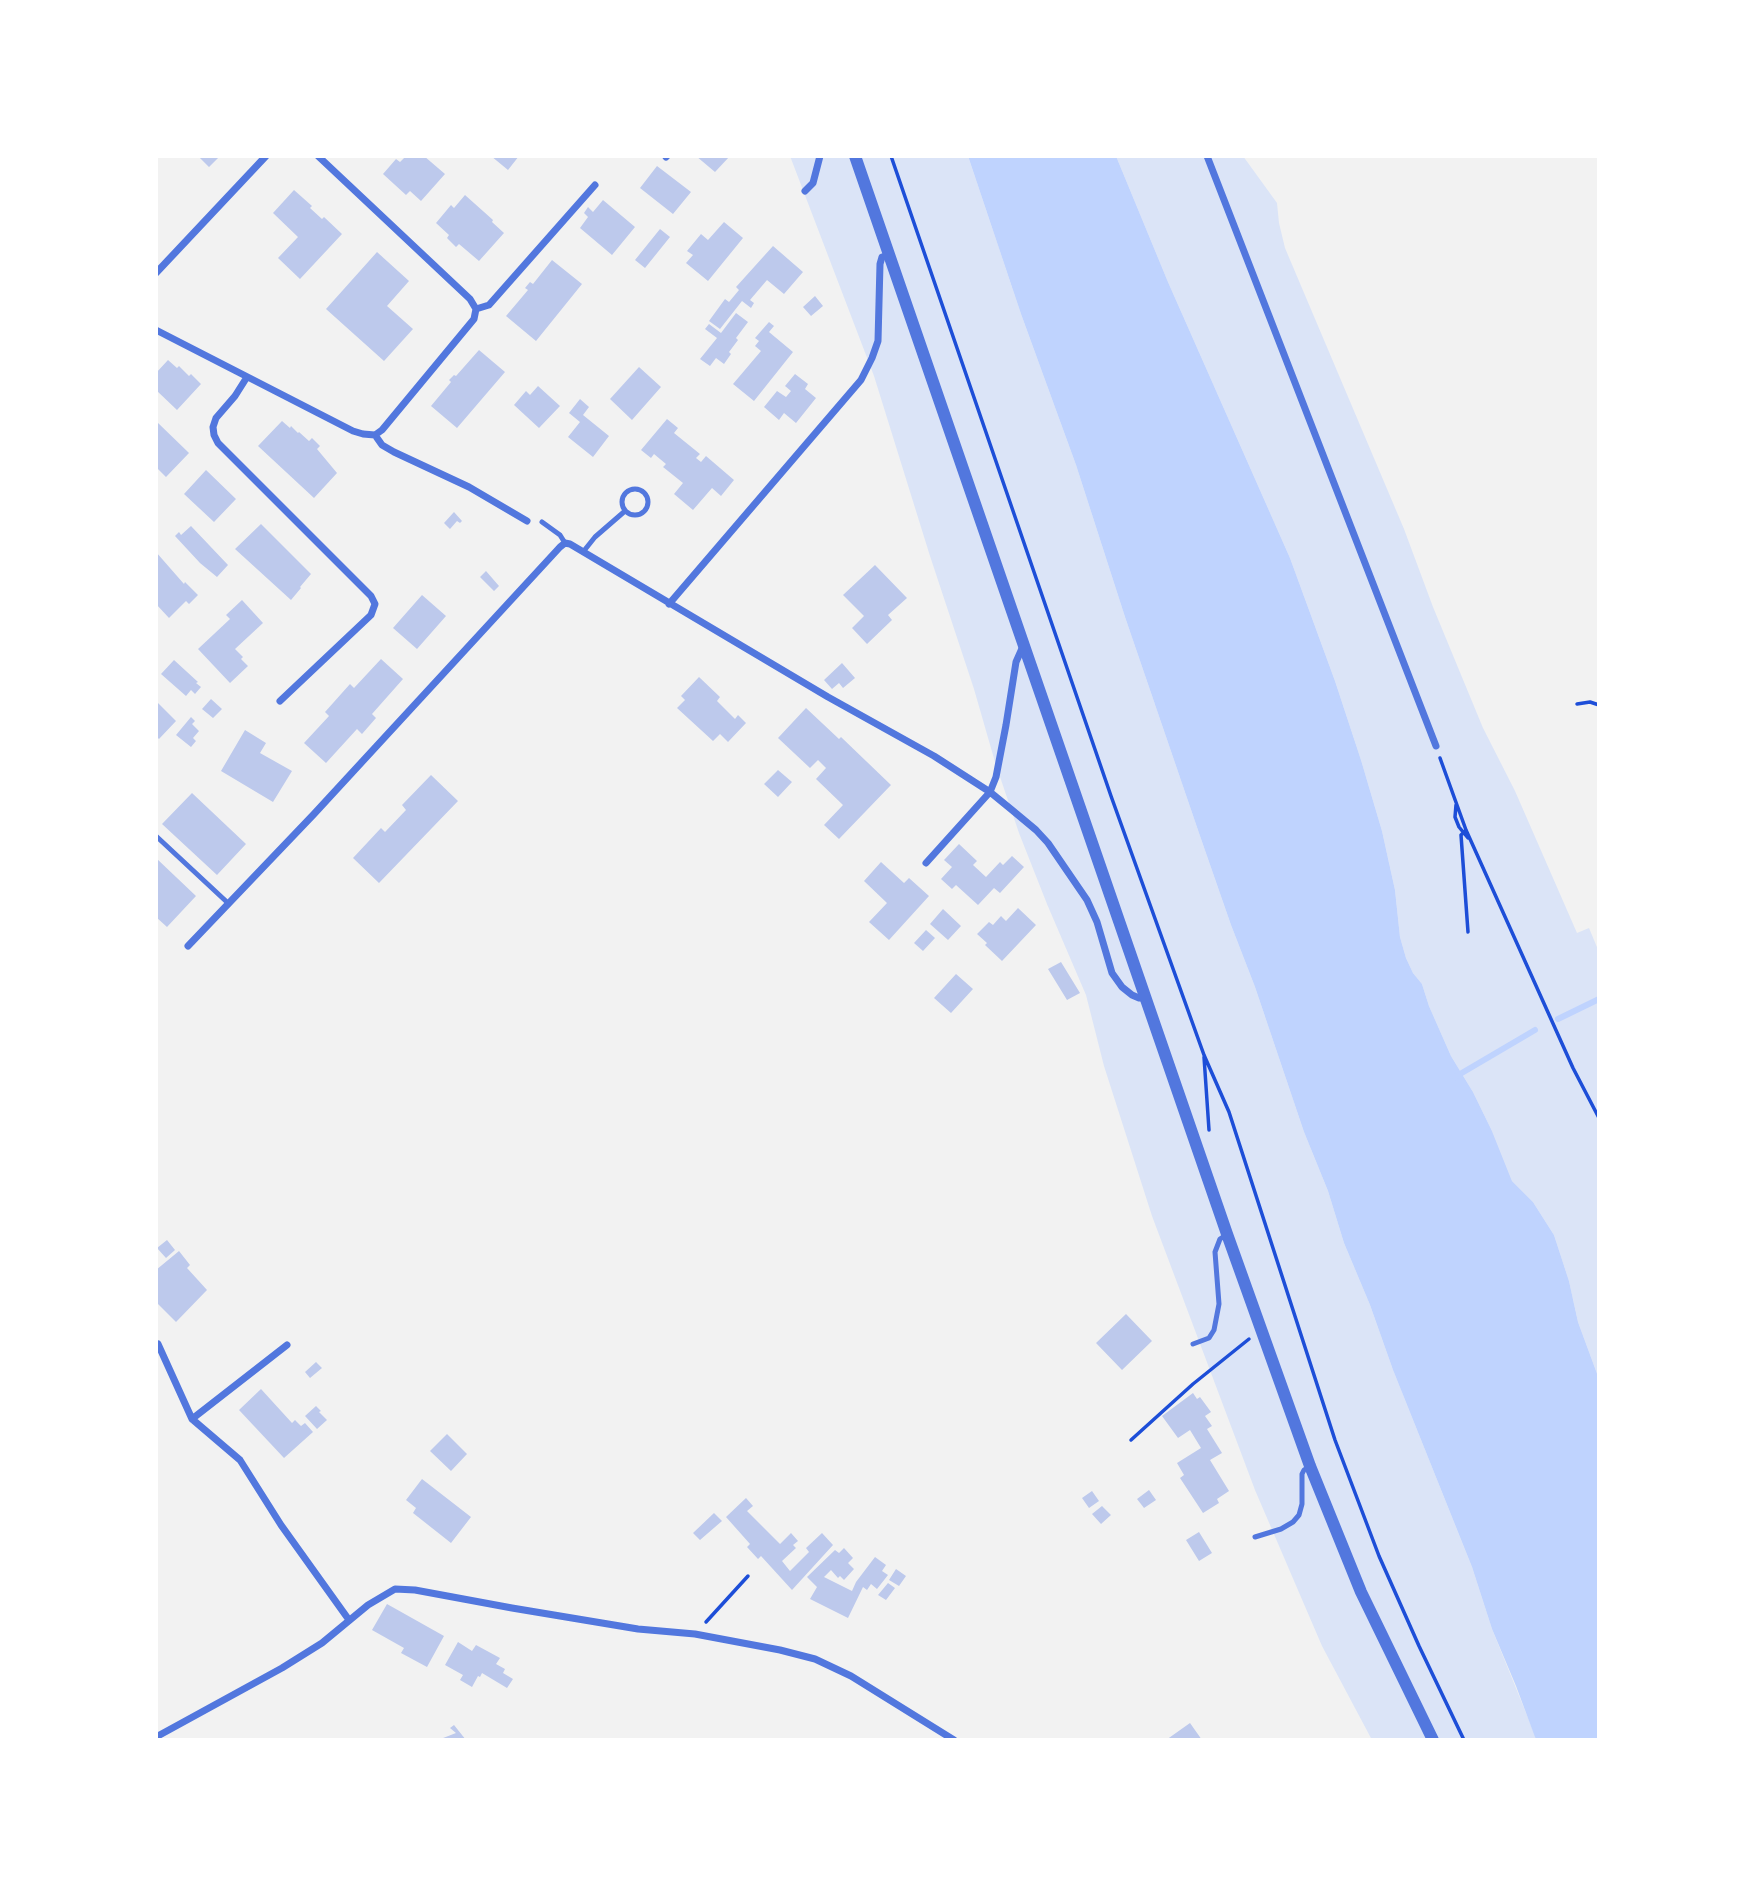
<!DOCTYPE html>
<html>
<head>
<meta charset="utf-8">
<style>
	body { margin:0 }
	#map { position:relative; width:1755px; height:1896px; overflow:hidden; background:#f2f2f2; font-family:Roboto,sans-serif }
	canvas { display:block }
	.frame { position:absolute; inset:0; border:158px solid #fff; pointer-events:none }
</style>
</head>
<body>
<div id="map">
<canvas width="1755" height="1896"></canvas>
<div class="frame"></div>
</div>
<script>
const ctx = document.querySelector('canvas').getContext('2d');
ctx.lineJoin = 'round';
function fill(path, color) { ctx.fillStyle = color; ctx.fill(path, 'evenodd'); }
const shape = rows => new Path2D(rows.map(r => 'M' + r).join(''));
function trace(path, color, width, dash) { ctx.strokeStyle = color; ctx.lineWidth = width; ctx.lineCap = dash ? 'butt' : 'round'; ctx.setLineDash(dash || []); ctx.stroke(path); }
fill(shape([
	[790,156,968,156,1021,314,1076,465,1125,617,1200,836,1231,925,1255,987,1304,1132,1328,1191,1344,1243,1370,1305,1393,1370,1472,1567,1492,1629,1537,1740,1372,1740,1322,1646,1255,1490,1152,1216,1104,1066,1086,995,1047,904,1019,833,995,762,974,689,930,556,874,376],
	[1116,156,1243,156,1277,203,1279,223,1285,248,1404,529,1433,607,1483,728,1515,791,1577,933,1589,928,1599,952,1599,1379,1578,1322,1569,1281,1554,1235,1533,1202,1512,1181,1492,1131,1473,1092,1451,1056,1429,1006,1422,984,1413,973,1406,958,1400,937,1395,890,1382,831,1361,760,1335,681,1290,558,1168,282]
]), '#dbe4f7');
fill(shape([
	[968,156,1116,156,1168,282,1290,558,1335,681,1361,760,1382,831,1395,890,1400,937,1406,958,1413,973,1422,984,1429,1006,1451,1056,1473,1092,1492,1131,1512,1181,1533,1202,1554,1235,1569,1281,1578,1322,1599,1379,1599,1740,1537,1740,1535,1737,1516,1686,1492,1629,1472,1567,1393,1370,1370,1305,1344,1243,1328,1191,1304,1132,1255,987,1231,925,1200,836,1125,617,1076,465,1021,314]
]), '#bfd3fe');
trace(shape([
	[1558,1019,1599,999],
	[1455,1077,1535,1030]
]), '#bfd3fe', 6);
fill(shape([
	[198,156,220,156,209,167],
	[406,156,424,156,445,174,421,201,410,191,406,195,383,174,396,159,400,162],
	[491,156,519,156,508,170],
	[696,156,730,156,715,172],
	[657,166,691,192,673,214,640,188],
	[294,190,312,206,310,208,322,219,324,217,342,234,300,279,278,258,298,237,273,213],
	[465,195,493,220,492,222,504,233,479,261,459,244,456,247,447,238,449,235,436,223,451,205,454,208],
	[603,200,635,227,612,255,580,228,588,217,584,213,588,207,593,212],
	[724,222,743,238,708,281,686,263,693,255,687,251,701,234,708,240],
	[660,229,670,237,645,268,635,260],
	[773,246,803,272,784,294,767,280,750,300,754,303,751,308,742,301,720,329,709,321,725,299,729,302,739,290,736,287],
	[377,252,409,281,387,306,413,329,384,361,326,309],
	[552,260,582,284,536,341,506,316,528,290,525,288,530,282,533,284],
	[815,296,823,306,811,316,803,307],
	[736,313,748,322,736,338,738,340,729,352,731,354,724,364,716,358,710,366,700,359,717,338,705,329,709,324,721,333],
	[769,322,774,326,769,332,793,352,754,401,733,384,761,351,755,346,759,341,755,338],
	[479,350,505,372,457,428,431,406,451,382,449,380,454,375,456,376],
	[168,360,177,368,179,366,189,376,191,374,201,384,177,410,156,390,156,373],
	[639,367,661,387,632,420,610,399],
	[795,374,808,384,805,389,816,398,796,423,784,413,779,420,764,407,777,391,786,397,791,391,785,386],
	[538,386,560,406,539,428,514,405,526,391,530,395],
	[580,399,589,407,583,415,609,436,593,457,568,437,580,422,569,413],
	[667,419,678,428,674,433,700,454,696,458,701,462,706,456,734,480,721,496,712,488,693,510,674,494,683,483,663,467,666,464,654,454,651,458,641,450],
	[156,421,189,453,166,477,156,467],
	[282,421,290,428,291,426,298,433,299,432,309,441,312,438,320,446,317,449,337,473,314,498,258,446],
	[206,470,236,499,214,522,184,494],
	[454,512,462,521,460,523,457,521,450,529,444,523],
	[261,524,311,574,300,587,301,588,291,600,235,549],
	[191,526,228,565,217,577,200,563,175,536,179,532,181,535],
	[156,552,184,584,185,582,198,595,189,604,186,601,169,618,156,604],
	[875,565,907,598,888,615,892,620,867,644,852,628,864,616,843,595],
	[486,571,499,586,494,591,480,577],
	[422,595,446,616,417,649,393,628],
	[242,600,263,623,235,649,243,657,241,659,248,666,230,683,198,649,230,619,226,615],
	[381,659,403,679,372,714,376,718,362,734,357,729,326,763,304,743,329,716,325,712,350,684,354,688],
	[174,660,198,682,196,683,201,687,195,694,191,690,186,696,161,674],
	[842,663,855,678,843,688,839,683,832,689,824,680],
	[699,677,720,697,717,701,735,719,738,715,746,723,728,742,720,734,713,741,677,708,685,700,681,696],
	[211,699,222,709,213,718,202,709],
	[156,701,176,721,159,739,156,736],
	[806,708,839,739,841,737,891,785,839,839,824,825,843,805,816,779,826,768,818,760,810,768,778,738],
	[191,717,195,721,192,724,199,731,193,738,196,741,191,747,176,735],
	[245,730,266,743,260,753,292,771,273,802,221,771],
	[778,770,792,782,778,797,764,784],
	[431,775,458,801,379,883,353,858,381,828,385,832,406,810,402,805],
	[192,793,246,844,217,875,162,824],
	[959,844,977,861,973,865,986,877,1000,862,1003,865,1012,856,1024,867,1000,893,994,888,978,905,956,885,952,889,941,879,952,867,944,860],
	[156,858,196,896,167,927,156,917],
	[881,862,904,883,909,878,929,896,889,940,869,922,887,903,864,881],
	[1018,908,1036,925,1002,961,985,945,987,943,977,934,989,922,993,925,1001,916,1006,921],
	[943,909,961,926,948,940,930,924],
	[926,930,935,938,923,951,914,943],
	[1061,962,1080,993,1067,1000,1048,969],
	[956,974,973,989,951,1013,934,998],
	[167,1240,175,1250,166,1258,157,1248],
	[179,1251,190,1265,187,1268,207,1290,176,1322,156,1302,156,1270],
	[1126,1314,1152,1341,1122,1370,1096,1343],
	[316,1362,322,1368,310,1378,305,1372],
	[261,1389,292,1423,295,1420,301,1426,305,1423,313,1432,284,1458,239,1410],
	[1193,1393,1197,1399,1200,1397,1211,1412,1205,1416,1212,1426,1207,1429,1222,1453,1210,1460,1229,1491,1217,1499,1219,1503,1203,1513,1180,1478,1184,1475,1177,1463,1201,1448,1190,1430,1178,1438,1162,1416],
	[316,1406,321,1411,319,1412,327,1420,317,1429,305,1416],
	[447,1434,467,1454,451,1471,430,1451],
	[422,1479,471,1517,451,1543,413,1513,416,1508,406,1500],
	[1149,1490,1156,1500,1144,1508,1137,1499],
	[1092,1491,1099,1501,1089,1508,1082,1498],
	[746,1498,753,1506,747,1511,780,1544,791,1533,798,1541,793,1545,796,1548,782,1561,790,1571,809,1552,806,1548,822,1533,833,1545,792,1590,761,1556,758,1559,747,1547,750,1544,726,1517],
	[1102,1506,1111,1515,1101,1524,1092,1514],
	[714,1513,722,1521,700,1540,693,1533],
	[1199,1532,1212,1553,1199,1561,1186,1540],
	[844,1548,853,1558,848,1563,854,1569,844,1580,840,1576,838,1578,831,1570,824,1577,852,1591,856,1582,875,1557,886,1565,882,1571,888,1575,877,1589,871,1584,867,1590,863,1587,848,1618,810,1599,817,1587,807,1577,835,1550,839,1553],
	[896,1569,906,1576,899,1586,889,1580],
	[888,1583,895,1588,886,1600,878,1595],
	[387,1604,444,1636,427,1667,401,1653,404,1648,372,1630],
	[458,1642,472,1651,476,1645,500,1658,496,1664,505,1669,503,1673,513,1679,507,1688,482,1673,480,1677,478,1676,472,1687,460,1680,463,1675,445,1665],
	[1190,1723,1202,1740,1166,1740],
	[454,1725,466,1740,438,1740,456,1733,450,1728]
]), '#bdc9ec');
trace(shape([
	[891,156,1111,796,1204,1055,1229,1112,1335,1440,1379,1556,1419,1646,1464,1740],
	[1577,704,1590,702,1599,705],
	[1440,758,1466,830,1573,1068,1599,1118],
	[1456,805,1455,817,1459,827,1468,838],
	[1466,830,1461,835,1468,932],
	[1204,1057,1209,1130],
	[1131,1440,1193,1384,1249,1339],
	[706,1622,748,1576]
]), '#1d4ed8', 3.5);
trace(shape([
	'622 502a13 13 0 1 1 26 0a13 13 0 1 1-26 0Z',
	[542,522,560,535,565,543],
	[583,552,595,537,625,511],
	[156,836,229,904],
	[1193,1344,1209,1338,1214,1330,1219,1304,1215,1252,1220,1239,1226,1235],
	[1255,1537,1281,1529,1293,1522,1299,1515,1302,1504,1302,1474,1304,1470,1310,1466]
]), '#5277de', 5);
trace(shape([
	[318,156,470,299,476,309,474,319,382,430,375,435],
	[1207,156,1436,746],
	[666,157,667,156],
	[805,191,813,183,820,156],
	[156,273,266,156],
	[476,309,489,305,595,185],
	[156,330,353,431,363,434,375,435],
	[247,377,235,396,216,418,213,427,214,435,218,443,371,596,375,604,371,615,280,701],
	[375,435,382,445,394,452,469,487,527,521],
	[669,604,861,380,872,358,878,341,880,264,882,257,889,255],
	[926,863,990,792,996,777,1006,725,1016,662,1024,644],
	[188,946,314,814,560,547,565,543,570,544,828,697,934,756,990,792,1012,810,1036,830,1048,843,1087,900,1097,922,1112,973,1122,987,1132,995,1139,998,1146,998],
	[158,1344,192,1419,240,1460,281,1525,349,1620],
	[192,1419,287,1345],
	[156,1737,282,1668,322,1643,368,1605,395,1589,415,1590,512,1608,638,1629,695,1634,780,1650,815,1659,851,1676,954,1740]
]), '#5277de', 7);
trace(shape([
	[855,156,1227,1234,1310,1466,1361,1592,1433,1740]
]), '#5277de', 12);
</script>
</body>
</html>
